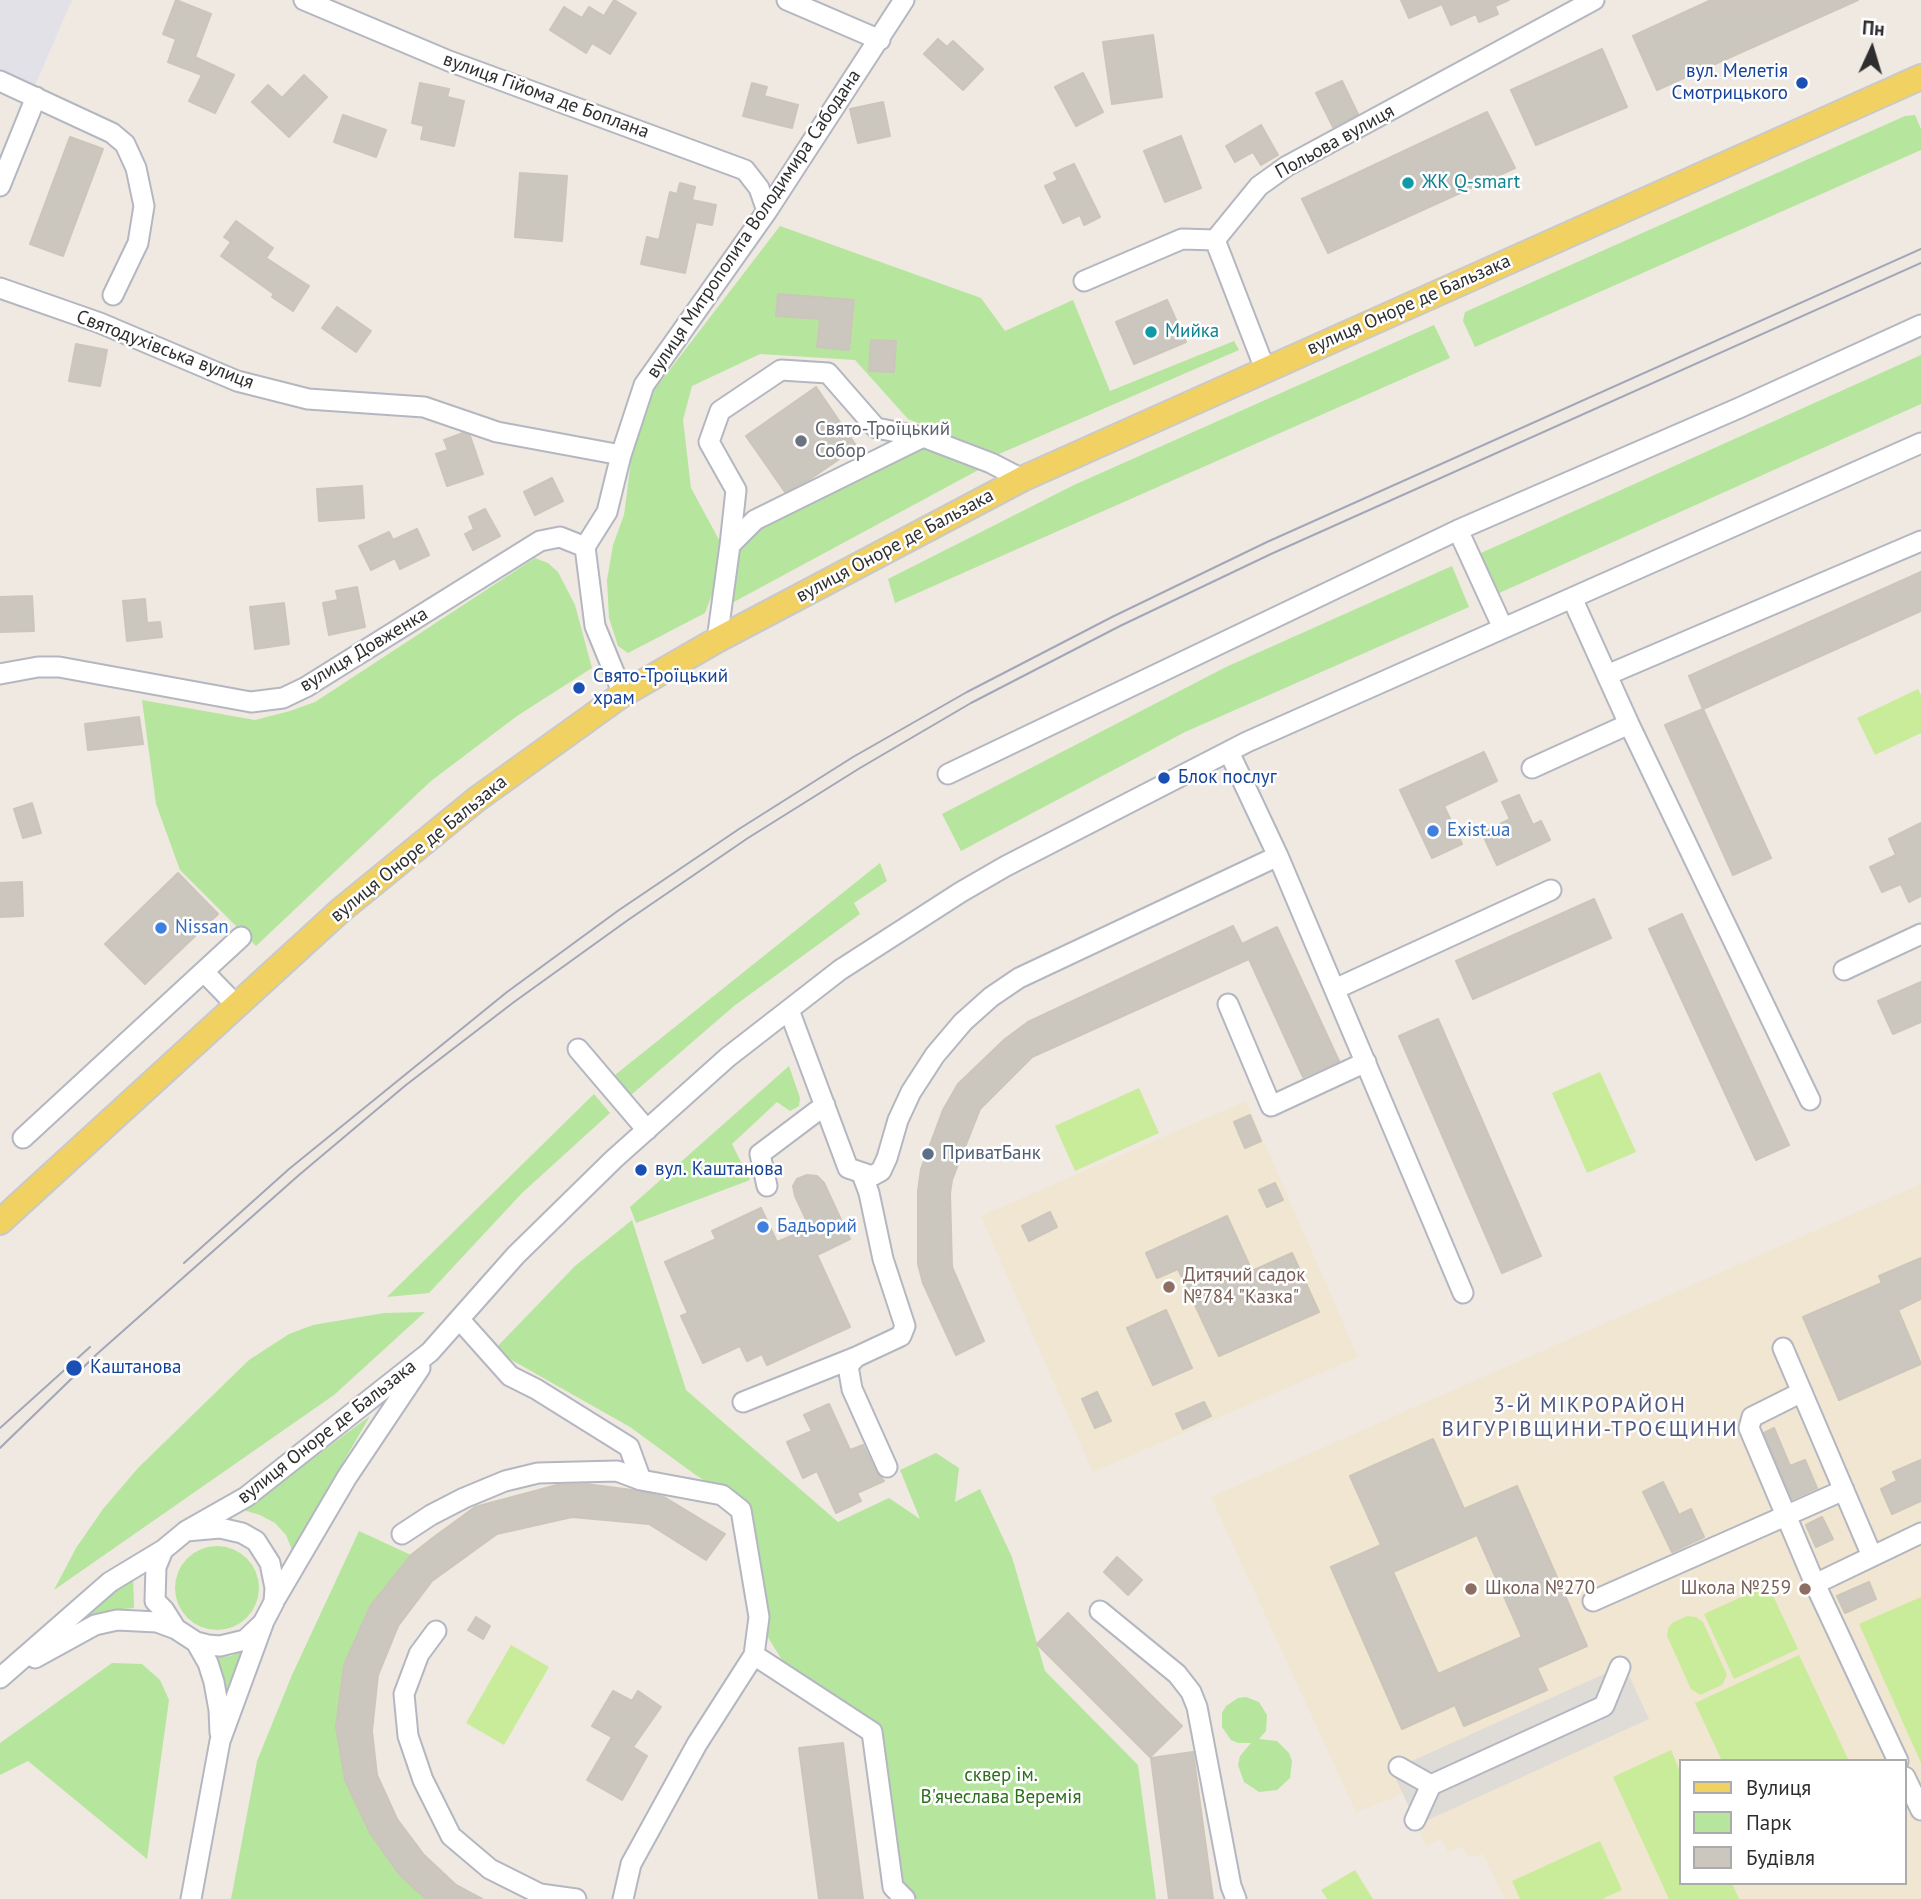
<!DOCTYPE html>
<html>
<head>
<meta charset="utf-8">
<style>
	body { margin:0 }
	#map { position:relative; width:1921px; height:1899px; overflow:hidden; background:#efe9e1; font-family:"PT Sans",sans-serif }
	canvas { display:block }
	.legend { position:absolute; left:1679px; top:1759px; width:228px; height:126px; box-sizing:border-box; background:#fff; border:2px solid #ababab; margin:0; padding:9px 12px; list-style:none; font-size:21px; color:#2e2e2e }
	.legend li { display:flex; align-items:center; gap:14px; height:35px }
	.legend b { width:35px; border:2px solid #ababab }
	.north { position:absolute; left:1837px; top:14px; width:70px; height:70px; -webkit-text-stroke:5px #fff; paint-order:stroke; rotate:4deg; font-size:19px; font-weight:700; line-height:28px; text-align:center; color:#2e2e2e }
	.north::after { content:''; display:block; margin:auto; width:24px; height:32px; background:#2e2e2e; clip-path:polygon(50% 0,100% 100%,50% 72%,0 100%) }
</style>
</head>
<body>
<div id="map">
<canvas width="1921" height="1899"></canvas>
<ul class="legend">
<li><b style="height:9px;background:#f2d163"></b>Вулиця</li>
<li><b style="height:19px;background:#b6e59e"></b>Парк</li>
<li><b style="height:19px;background:#cbc7bf"></b>Будівля</li>
</ul>
<div class="north">Пн</div>
</div>
<script>
const ctx = document.querySelector('canvas').getContext('2d');
ctx.lineJoin = 'round';
function fill(path, color) { ctx.fillStyle = color; ctx.fill(path, 'evenodd'); }
const shape = rows => new Path2D(rows.map(r => 'M' + r).join(''));
function trace(path, color, width, dash) { ctx.strokeStyle = color; ctx.lineWidth = width; ctx.lineCap = dash ? 'butt' : 'round'; ctx.setLineDash(dash || []); ctx.stroke(path); }
function write(font, color, halo, rows, align = 'center') {
  ctx.font = font + ' "PT Sans",sans-serif'; ctx.lineWidth = 5; ctx.setLineDash([]); ctx.textBaseline = 'middle'; ctx.strokeStyle = halo; ctx.fillStyle = color; for (const [text, x, y, turn = 0] of rows) {
    ctx.save(); ctx.translate(x, y); ctx.rotate((+turn || 0) * Math.PI / 180); ctx.textAlign = isNaN(turn) ? turn : align; if (halo) ctx.strokeText(text, 0, 0); ctx.fillText(text, 0, 0); ctx.restore();
  }
}
fill(shape([
	[0,0,72,0,34,88,0,74]
]), '#e3e1e8');
fill(shape([
	[1246,1101,1358,1357,1093,1472,981,1216],
	[1921,1184,1921,1899,1505,1899,1483,1854,1468,1857,1462,1846,1448,1852,1441,1839,1426,1846,1403,1794,1356,1812,1211,1497],
	[1681,1761,1905,1761,1905,1883,1681,1883]
]), '#f0e6d1');
fill(shape([
	[1915,115,1921,129,1921,150,1475,347,1463,321,1465,312,1905,116],
	[780,226,981,298,1005,331,1073,300,1110,391,1234,341,1239,350,999,454,908,419,855,360,760,354,692,386,683,420,691,488,724,549,719,576,705,613,628,653,618,646,609,618,607,580,613,545,624,515,634,438,655,389],
	[1434,325,1450,358,895,603,888,579,1074,485],
	[1921,355,1921,404,1497,594,1481,553],
	[923,446,982,468,730,604,734,553,761,525],
	[535,558,548,563,558,572,575,605,592,668,517,716,431,781,256,946,180,870,156,804,142,700,255,720,290,711,315,702],
	[1452,566,1469,607,1185,732,961,851,942,814,1226,667],
	[880,863,887,881,854,903,860,914,734,1006,631,1095,615,1075],
	[789,1066,800,1098,799,1106,790,1111,777,1102,732,1144,750,1180,636,1223,630,1207],
	[594,1094,610,1113,522,1193,429,1293,387,1297],
	[632,1220,686,1390,838,1522,889,1498,920,1519,900,1470,936,1453,959,1468,955,1502,980,1489,1012,1557,1045,1671,1138,1765,1156,1899,916,1899,903,1885,877,1727,785,1665,766,1634,745,1507,693,1473,630,1427,494,1350,575,1266],
	[425,1312,334,1395,54,1590,76,1548,103,1509,138,1468,249,1360,289,1334,313,1325,384,1313],
	[370,1416,292,1550,286,1535,275,1523,260,1515,243,1510],
	[359,1531,411,1555,371,1605,344,1665,336,1727,345,1780,370,1833,399,1874,426,1899,231,1899,257,1761,292,1675],
	'175 1588a42 42 0 1 1 84 0a42 42 0 1 1-84 0Z',
	[133,1574,134,1608,112,1610,93,1615,64,1631],
	[244,1650,226,1700,216,1657,231,1656],
	[112,1663,142,1664,160,1680,169,1700,147,1859,28,1761,0,1775,0,1743],
	[1246,1697,1259,1702,1267,1715,1266,1731,1259,1739,1277,1741,1289,1753,1292,1761,1290,1778,1277,1790,1259,1792,1244,1782,1238,1765,1240,1756,1251,1743,1238,1743,1231,1740,1222,1727,1222,1713,1226,1706,1238,1698]
]), '#b6e59e');
fill(shape([
	[1918,689,1921,695,1921,733,1875,755,1857,718],
	[1600,1072,1636,1152,1587,1173,1552,1093],
	[1139,1088,1159,1133,1075,1171,1055,1126],
	[1768,1585,1798,1649,1734,1679,1704,1614],
	[1921,1597,1921,1763,1859,1624],
	[1687,1616,1696,1617,1703,1622,1727,1675,1722,1685,1700,1695,1691,1689,1667,1636,1668,1629,1672,1623],
	[511,1645,549,1667,504,1745,466,1723],
	[1799,1655,1849,1761,1722,1761,1695,1703],
	[1671,1750,1681,1774,1681,1883,1732,1883,1739,1899,1669,1899,1613,1777],
	[1600,1841,1622,1890,1602,1899,1520,1899,1512,1881],
	[1355,1870,1373,1899,1327,1899,1321,1890]
]), '#c9ec9a');
fill(shape([
	[1624,1665,1649,1719,1417,1825,1392,1770]
]), '#dfdcd8');
const building = shape([
	[176,0,211,14,195,57,234,75,215,113,189,101,202,75,168,62,176,39,163,34,176,0],
	[614,0,636,13,610,54,592,43,586,53,550,30,564,7,582,18,589,7,604,16,614,0],
	[1401,0,1509,0,1495,6,1498,14,1479,22,1476,14,1451,25,1442,4,1409,18,1401,0],
	[1711,0,1858,0,1657,90,1633,36,1711,0],
	[1153,35,1162,97,1112,104,1103,42,1153,35],
	[938,39,947,47,953,41,983,69,963,90,924,54,938,39],
	[1602,49,1627,107,1536,145,1511,90,1602,49],
	[1083,73,1103,112,1076,126,1055,87,1083,73],
	[304,75,327,97,289,137,252,102,268,85,282,98,304,75],
	[1342,81,1358,114,1333,127,1316,93,1342,81],
	[420,83,449,89,447,97,464,101,454,146,421,139,424,126,412,123,420,83],
	[752,83,767,87,764,96,798,105,792,128,743,116,752,83],
	[883,102,890,136,858,143,850,109,883,102],
	[1487,112,1515,168,1328,253,1302,199,1487,112],
	[343,115,386,130,376,157,334,142,343,115],
	[1261,125,1278,155,1261,165,1253,152,1235,162,1226,146,1261,125],
	[1181,136,1201,188,1165,202,1144,151,1181,136],
	[70,137,103,149,63,256,30,244,70,137],
	[1074,164,1100,217,1084,225,1080,215,1063,223,1045,186,1058,180,1054,173,1074,164],
	[520,173,567,176,562,241,515,237,520,173],
	[680,183,695,187,692,200,716,205,712,225,696,222,685,273,641,264,647,237,659,240,670,192,677,194,680,183],
	[236,221,273,248,266,258,309,286,293,311,272,297,274,294,221,256,231,242,224,237,236,221],
	[778,294,854,300,849,350,817,347,820,319,776,316,778,294],
	[1167,300,1186,342,1134,364,1116,322,1167,300],
	[337,307,371,331,356,352,322,328,337,307],
	[871,340,896,341,894,372,869,371,871,340],
	[76,344,107,350,100,386,69,381,76,344],
	[816,387,857,447,810,479,785,492,746,436,816,387],
	[463,433,470,436,483,474,447,486,436,454,448,450,444,440,463,433],
	[552,478,563,501,535,515,524,492,552,478],
	[362,486,364,518,319,521,317,489,362,486],
	[485,509,500,536,473,550,465,534,474,529,469,517,485,509],
	[417,529,429,555,400,569,395,558,371,570,359,546,389,532,393,540,417,529],
	[1921,572,1921,611,1703,709,1689,676,1921,572],
	[357,587,365,627,329,635,323,603,338,600,336,591,357,587],
	[32,596,34,631,0,632,0,597,32,596],
	[145,599,147,623,160,622,162,637,127,641,123,601,145,599],
	[284,603,289,644,255,649,250,607,284,603],
	[1703,709,1771,858,1733,875,1665,725,1703,709],
	[139,717,143,744,88,750,85,724,139,717],
	[1484,752,1497,781,1444,806,1462,844,1432,858,1400,790,1484,752],
	[1519,795,1533,825,1541,821,1550,840,1497,865,1482,833,1510,819,1502,802,1519,795],
	[32,803,41,833,23,838,14,809,32,803],
	[1921,823,1921,896,1909,902,1901,884,1882,892,1870,867,1896,855,1889,839,1921,823],
	[178,873,218,914,145,984,105,944,178,873],
	[22,882,23,916,0,917,0,883,22,882],
	[1594,899,1611,938,1473,999,1456,961,1594,899],
	[1682,914,1789,1145,1756,1160,1649,929,1682,914],
	[1233,926,1242,944,1277,927,1339,1061,1303,1077,1249,959,1032,1057,980,1109,952,1180,950,1193,952,1267,984,1341,956,1355,923,1283,918,1264,918,1191,921,1169,943,1110,958,1084,1005,1039,1028,1022,1233,926],
	[1921,982,1921,1022,1893,1034,1878,1001,1921,982],
	[1438,1019,1541,1256,1502,1273,1399,1036,1438,1019],
	[1250,1115,1261,1141,1245,1148,1234,1122,1250,1115],
	[807,1175,817,1176,824,1183,850,1239,817,1255,850,1327,767,1365,762,1354,747,1361,740,1346,703,1363,681,1316,688,1313,665,1262,716,1239,712,1231,761,1208,777,1242,810,1228,795,1196,793,1186,797,1179,807,1175],
	[1275,1183,1283,1200,1267,1207,1259,1190,1275,1183],
	[1050,1212,1057,1227,1029,1241,1022,1226,1050,1212],
	[1227,1216,1252,1271,1292,1253,1319,1312,1219,1356,1178,1269,1157,1278,1146,1253,1227,1216],
	[1921,1258,1921,1299,1898,1310,1921,1364,1839,1400,1803,1317,1882,1283,1879,1276,1921,1258],
	[1166,1310,1192,1368,1153,1385,1127,1328,1166,1310],
	[1097,1392,1111,1421,1095,1428,1082,1399,1097,1392],
	[1204,1402,1211,1416,1183,1429,1176,1414,1204,1402],
	[829,1404,850,1450,863,1445,876,1472,884,1481,857,1493,861,1501,836,1513,817,1471,803,1478,787,1442,812,1431,804,1415,829,1404],
	[1774,1428,1790,1466,1805,1460,1817,1488,1792,1499,1764,1433,1774,1428],
	[1433,1439,1464,1509,1517,1486,1587,1646,1537,1668,1547,1690,1464,1726,1455,1705,1402,1729,1331,1567,1381,1545,1350,1476,1433,1439],
	[1477,1535,1522,1637,1438,1674,1393,1572,1477,1535],
	[1921,1460,1921,1501,1892,1514,1881,1489,1897,1481,1893,1472,1921,1460],
	[1663,1482,1679,1515,1691,1509,1704,1537,1672,1552,1643,1492,1663,1482],
	[586,1484,632,1490,664,1497,725,1534,706,1560,649,1524,572,1517,497,1534,432,1581,398,1626,378,1675,372,1731,377,1775,397,1819,424,1855,456,1885,482,1899,426,1899,399,1874,370,1833,345,1780,336,1727,344,1665,371,1605,411,1555,434,1537,475,1507,557,1485,586,1484],
	[1822,1517,1833,1539,1816,1547,1806,1525,1822,1517],
	[1117,1557,1142,1580,1128,1595,1104,1572,1117,1557],
	[1869,1582,1876,1599,1845,1613,1837,1596,1869,1582],
	[1068,1613,1182,1726,1150,1757,1037,1644,1068,1613],
	[476,1617,490,1626,483,1639,468,1630,476,1617],
	[613,1691,632,1701,638,1691,661,1707,633,1747,647,1756,622,1800,587,1780,612,1737,592,1726,613,1691],
	[843,1743,863,1899,819,1899,799,1748,843,1743],
	[1193,1752,1213,1899,1169,1899,1151,1758,1193,1752]
]);
fill(building, '#cbc7bf');
trace(building, '#cbc5ba', 2);
const minor = shape([
	[304,0,449,61,745,170,759,188,767,211],
	[787,0,880,40],
	[0,81,112,133,125,144,136,168,144,206,138,243,113,295],
	[0,186,36,97],
	[1084,281,1182,239,1215,240],
	[0,288,100,323,237,381,308,399,424,407,497,432,621,455],
	[1265,369,1215,240,1259,186,1287,166,1594,0],
	[1458,530,1503,628],
	[730,545,736,490,709,442,720,411,781,370,828,373,876,428,923,437],
	[1572,598,1629,724,1810,1100],
	[717,640,730,545,755,520,923,437,991,463,1022,479],
	[0,674,38,667,59,667,251,702,283,698,306,687,540,541,560,537,585,547],
	[1607,675,1921,541],
	[623,694,595,626,585,547,607,512,621,455,644,385,767,211,904,0],
	[1229,752,1278,856,1463,1293],
	[1532,768,1629,724],
	[948,774,1458,530,1739,408,1921,325],
	[1844,970,1921,934],
	[204,972,237,1006],
	[1335,989,1551,890],
	[1228,1004,1271,1106,1366,1062],
	[789,1010,848,1168,872,1176,881,1171,887,1158,898,1120,911,1092,935,1055,963,1022,991,997,1019,978,1278,856],
	[578,1049,647,1130],
	[23,1138,241,937],
	[862,1174,869,1193,883,1259,905,1326,901,1336,856,1357,848,1366,852,1389,887,1467],
	[767,1186,760,1154,825,1105],
	[460,1320,510,1376,536,1389,629,1447,641,1480],
	[1783,1348,1872,1556],
	[1802,1392,1752,1417,1749,1428,1815,1584,1898,1761],
	[743,1402,856,1357],
	[186,1531,220,1528,242,1533,256,1541,270,1563,275,1588,274,1602,263,1623,245,1640,220,1646,208,1645,196,1642,176,1629,164,1610,155,1601,156,1567,163,1550,186,1531,246,1497,430,1352,516,1255,614,1159,728,1057,840,970,961,892,1006,866,1247,742,1921,443],
	[402,1534,431,1515,464,1498,505,1481,538,1473,617,1471,641,1480,722,1495,741,1510,759,1617,754,1655,697,1744,631,1864,623,1899],
	[1815,1584,1921,1533],
	[276,1598,347,1477,420,1368],
	[1593,1601,1844,1490],
	[1100,1611,1177,1674,1191,1692,1197,1707,1231,1886,1236,1899],
	[436,1631,419,1654,404,1694,408,1736,423,1780,451,1836,490,1869,540,1894,576,1899],
	[196,1642,208,1663,214,1682,219,1710,220,1733],
	[754,1655,872,1732,893,1887,905,1899],
	[35,1658,95,1625,117,1620,157,1622,176,1629],
	[0,1678,110,1582,163,1550],
	[1399,1767,1431,1785,1415,1820],
	[1905,1777,1921,1810],
	[1431,1785,1604,1706,1620,1667],
	[191,1899,220,1741,263,1624]
]);
const major = shape([
	[0,1222,341,910,477,799,623,694,717,640,1022,479,1921,77]
]);
trace(minor, '#b4b7c1', 23);
trace(major, '#c9c9c9', 28);
trace(minor, '#fff', 19);
trace(major, '#f2d163', 24);
trace(shape([
	[184,1263,289,1169,507,992,619,910,739,829,853,757,967,692,1112,617,1267,542,1921,249],
	[0,1428,90,1347],
	[0,1448,97,1354,299,1175,406,1085,514,1002,628,920,748,838,860,768,971,703,1120,626,1271,554,1921,263]
]), '#a3a6b8', 2);
for (const [x, y, r, color] of [
	[1802,83,7,"#1a4fb4"],
	[1408,183,7,"#0f9aa8"],
	[1151,332,7,"#0f9aa8"],
	[801,441,7,"#6b7280"],
	[579,688,7,"#1a4fb4"],
	[1164,778,7,"#1a4fb4"],
	[1433,831,7,"#3f7fe0"],
	[161,928,7,"#3f7fe0"],
	[928,1154,7,"#5c6f8a"],
	[641,1170,7,"#1a4fb4"],
	[763,1227,7,"#3f7fe0"],
	[1169,1287,7,"#8d6e63"],
	[74,1368,9,"#1a4fb4"],
	[1471,1589,7,"#8d6e63"],
	[1805,1589,7,"#8d6e63"]
]) { const dot = new Path2D(); dot.arc(x, y, r, 0, 2 * Math.PI); ctx.fillStyle = color; ctx.fill(dot); trace(dot, '#fff', 2.5); }
write('19px', '#164399', '#fff', [
	["вул. Мелетія",1788,72,"right"],
	["Смотрицького",1788,94,"right"],
	["Свято-Троїцький",593,677],
	["храм",593,699],
	["Блок послуг",1178,778],
	["вул. Каштанова",655,1170],
	["Каштанова",90,1368]
], 'left');
write('19px', '#2e2e2e', '#fff', [
	["вулиця Гійома де Боплана",546,96,20],
	["Польова вулиця",1335,142,-29],
	["вулиця Митрополита Володимира Сабодана",754,224,-56],
	["вулиця Оноре де Бальзака",1409,305,-24],
	["Святодухівська вулиця",165,350,21],
	["вулиця Оноре де Бальзака",895,546,-28],
	["вулиця Довженка",364,650,-31],
	["вулиця Оноре де Бальзака",419,849,-39],
	["вулиця Оноре де Бальзака",327,1432,-38]
]);
write('19px', '#0d838f', '#fff', [
	["ЖК Q-smart",1422,183],
	["Мийка",1165,332]
], 'left');
write('19px', '#5b616d', '#fff', [
	["Свято-Троїцький",815,430],
	["Собор",815,452]
], 'left');
write('19px', '#366cbe', '#fff', [
	["Exist.ua",1447,831],
	["Nissan",175,928],
	["Бадьорий",777,1227]
], 'left');
write('19px', '#4e5e75', '#fff', [
	["ПриватБанк",942,1154]
], 'left');
write('19px', '#785e54', '#fff', [
	["Дитячий садок",1183,1276],
	["№784 \"Казка\"",1183,1298],
	["Школа №270",1485,1589],
	["Школа №259",1791,1589,"right"]
], 'left');
write('19px', '#2c6e1b', '#fff', [
	["сквер ім.",1001,1776],
	["В'ячеслава Веремія",1001,1798]
]);
ctx.letterSpacing = '2px';
write('21px', '#4d5680', '#fff', [
	["3-Й МІКРОРАЙОН",1590,1406],
	["ВИГУРІВЩИНИ-ТРОЄЩИНИ",1590,1430]
]);
ctx.letterSpacing = '0px';
</script>
</body>
</html>
